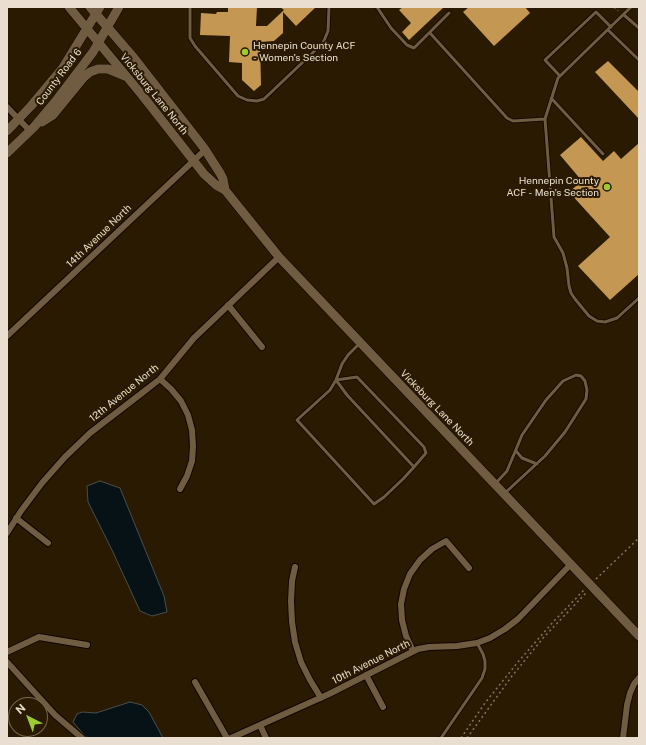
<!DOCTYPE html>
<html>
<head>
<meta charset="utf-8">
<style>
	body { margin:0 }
	#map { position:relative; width:646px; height:745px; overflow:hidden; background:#2a1a01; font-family:"Public Sans",sans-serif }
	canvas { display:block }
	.frame { position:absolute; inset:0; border:8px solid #e9decf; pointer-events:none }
	.north { position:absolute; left:8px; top:697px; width:40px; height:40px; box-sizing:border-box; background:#2a1a01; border:1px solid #766853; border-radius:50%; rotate:318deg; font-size:11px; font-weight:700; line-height:16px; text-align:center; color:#e9decf }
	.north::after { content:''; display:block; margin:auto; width:14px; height:18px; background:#9cca32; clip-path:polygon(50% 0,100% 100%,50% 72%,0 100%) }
</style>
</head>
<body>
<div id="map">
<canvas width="646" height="745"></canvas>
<div class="frame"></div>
<div class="north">N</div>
</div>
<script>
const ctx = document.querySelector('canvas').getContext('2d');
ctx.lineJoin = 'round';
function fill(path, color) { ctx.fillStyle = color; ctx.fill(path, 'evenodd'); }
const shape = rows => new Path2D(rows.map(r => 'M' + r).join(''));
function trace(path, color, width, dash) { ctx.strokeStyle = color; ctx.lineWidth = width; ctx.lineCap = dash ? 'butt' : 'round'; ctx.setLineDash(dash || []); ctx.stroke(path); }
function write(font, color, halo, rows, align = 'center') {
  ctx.font = font + ' "Public Sans",sans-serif'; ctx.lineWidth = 4; ctx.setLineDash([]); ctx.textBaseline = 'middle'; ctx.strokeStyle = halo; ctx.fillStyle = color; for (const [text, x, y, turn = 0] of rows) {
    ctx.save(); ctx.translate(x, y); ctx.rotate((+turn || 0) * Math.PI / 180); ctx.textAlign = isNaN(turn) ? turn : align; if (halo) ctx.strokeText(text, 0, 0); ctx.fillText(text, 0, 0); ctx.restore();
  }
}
const water = shape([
	[100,481,120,488,164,596,167,612,152,616,140,611,112,550,88,502,87,486,100,481],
	[130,702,142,705,149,712,163,738,88,738,85,736,73,722,77,714,82,712,96,713,130,702]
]);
fill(water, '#061216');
trace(water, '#4a4f4e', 1);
fill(shape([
	[228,7,257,7,256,26,267,26,284,10,280,7,316,7,296,26,283,12,283,33,274,41,260,42,261,85,254,91,242,80,242,63,229,62,230,36,200,35,201,13,216,14,217,12,228,12],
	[403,7,444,7,409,40,402,32,411,23,399,10],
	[469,7,525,7,530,13,494,46,463,12],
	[608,61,639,92,639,119,595,72],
	[581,137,603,161,614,151,621,159,639,143,639,274,610,300,578,266,610,237,569,192,582,181,560,155]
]), '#c49852');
const lane = shape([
	[190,7,190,38,195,46,238,96,247,100,257,101,264,99,323,43,328,31,329,7],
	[377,7,391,28,407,45,414,48,449,13],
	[631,7,558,78,545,119,554,237,563,253,567,268,569,286,571,293,575,299,589,316,597,321,605,322,617,318,639,298],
	[624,15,639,28],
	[608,30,639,60],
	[430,33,507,118,513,121,545,119],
	[560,76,545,60,596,12,611,27],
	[551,98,603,154],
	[359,344,348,355,342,364,336,380,330,390,297,420,374,504,384,497,403,479,414,467,426,453,424,447,357,377,336,380,347,395,414,467],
	[516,451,522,458,537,464],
	[495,484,507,471,522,435,546,400,563,381,576,375,581,376,585,381,587,390,586,399,565,432,545,456,506,492],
	[441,738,482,678,485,669,485,661,483,654,477,643]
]);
const street = shape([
	[7,107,30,131],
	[228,305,262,347],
	[7,336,205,150],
	[160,379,171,389,181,401,188,415,192,430,193,446,192,461,187,476,180,489],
	[16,518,48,543],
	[7,533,21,511,42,483,65,457,90,433,142,393,160,379,194,338,279,257],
	[295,567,292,581,291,601,292,622,295,642,301,662,310,680,321,698],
	[413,651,406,636,402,620,401,604,404,589,410,574,420,560,432,549,446,541,469,568],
	[7,652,39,637,87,645],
	[7,662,55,715,82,738],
	[366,675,383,707],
	[195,682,227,738],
	[260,725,266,738],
	[231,738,329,694,418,649,429,647,457,646,477,643,490,638,505,629,518,619,571,564],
	[623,738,627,705,630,693,634,684,639,678]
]);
const secondary = shape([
	[69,7,142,95,204,174,216,185,225,190,279,257,639,636],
	[90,7,134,58,204,148,220,173,223,179,225,190],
	[42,122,53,115,84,77,90,72,98,69,108,69,125,76],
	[7,131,31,106,62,69,100,7],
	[7,153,34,127,55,102,93,52,119,7]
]);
trace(lane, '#120500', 4.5);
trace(street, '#120500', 8);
trace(secondary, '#120500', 10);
trace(shape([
	[614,7,618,11],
	[596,579,639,538],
	[461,738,485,703,518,662,553,622,584,590],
	[467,738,512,676,544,637,586,593]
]), '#827560', 1.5, [2, 3]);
trace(lane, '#6f5c41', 3);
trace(street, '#6f5c41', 6);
trace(secondary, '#6f5c41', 9);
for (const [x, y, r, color] of [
	[245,52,4,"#9cca32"],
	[607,187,4,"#9cca32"]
]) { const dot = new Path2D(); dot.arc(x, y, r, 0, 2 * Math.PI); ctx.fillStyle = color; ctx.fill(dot); trace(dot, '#2a1a01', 1.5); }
write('10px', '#e9decf', '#2a1a01', [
	["Hennepin County ACF",253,46],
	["- Women's Section",253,58],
	["Hennepin County",599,181,"right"],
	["ACF - Men's Section",599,193,"right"]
], 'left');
write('10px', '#e9decf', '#2a1a01', [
	["County Road 6",59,77,-53],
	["Vicksburg Lane North",154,94,51],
	["14th Avenue North",99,236,-44],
	["12th Avenue North",124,393,-39],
	["Vicksburg Lane North",437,408,46],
	["10th Avenue North",371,662,-27]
]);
</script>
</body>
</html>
